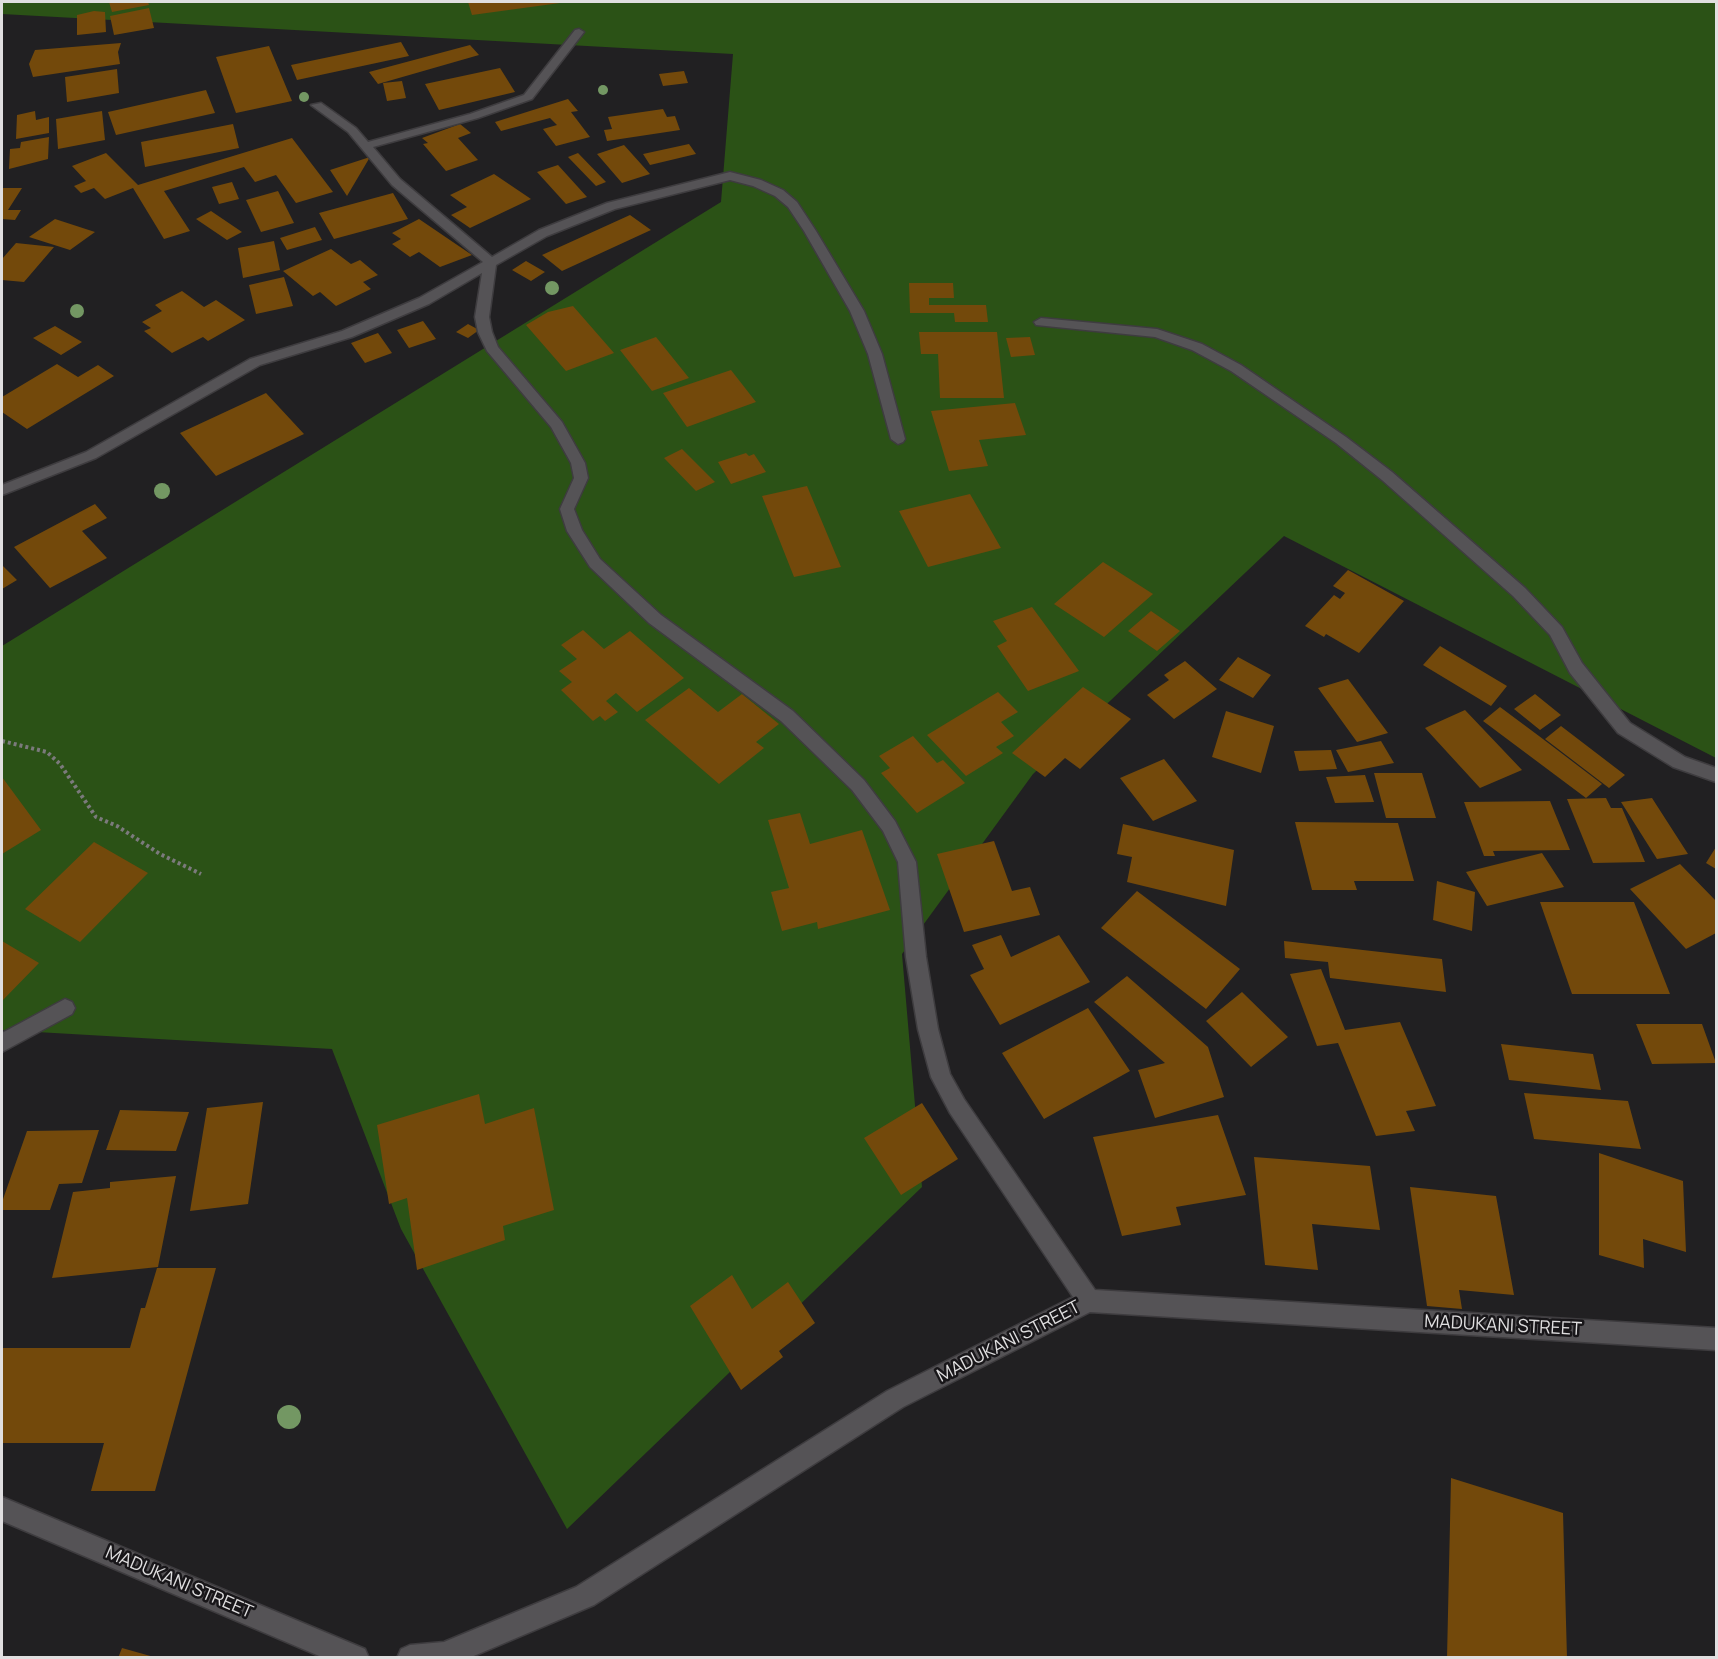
<!DOCTYPE html>
<html>
<head>
<meta charset="utf-8">
<style>
	body { margin:0 }
	#map { position:relative; width:1718px; height:1659px; overflow:hidden; background:#212022; font-family:Manrope,sans-serif }
	canvas { display:block }
	.frame { position:absolute; inset:0; border:3px solid #e0dfe0; pointer-events:none }
</style>
</head>
<body>
<div id="map">
<canvas width="1718" height="1659"></canvas>
<div class="frame"></div>
</div>
<script>
const ctx = document.querySelector('canvas').getContext('2d');
ctx.lineJoin = 'round';
function fill(path, color) { ctx.fillStyle = color; ctx.fill(path, 'evenodd'); }
const shape = rows => new Path2D(rows.map(r => 'M' + r).join(''));
function trace(path, color, width, dash) { ctx.strokeStyle = color; ctx.lineWidth = width; ctx.lineCap = dash ? 'butt' : 'round'; ctx.setLineDash(dash || []); ctx.stroke(path); }
function write(font, color, halo, rows, align = 'center') {
  ctx.font = font + ' Manrope,sans-serif'; ctx.lineWidth = 5; ctx.setLineDash([]); ctx.textBaseline = 'middle'; ctx.strokeStyle = halo; ctx.fillStyle = color; for (const [text, x, y, turn = 0] of rows) {
    ctx.save(); ctx.translate(x, y); ctx.rotate((+turn || 0) * Math.PI / 180); ctx.textAlign = isNaN(turn) ? turn : align; if (halo) ctx.strokeText(text, 0, 0); ctx.fillText(text, 0, 0); ctx.restore();
  }
}
fill(shape([
	[2,2,1716,2,1716,758,1284,536,1033,774,902,954,922,1187,567,1529,401,1229,332,1049,2,1030,2,646,721,202,733,54,2,14]
]), '#2b5216');
fill(shape([
	[109,2,148,2,149,5,112,12],
	[468,2,560,2,560,3,472,15],
	[149,8,154,28,114,35,110,16],
	[94,11,105,12,106,32,77,35,77,15],
	[401,42,409,56,297,80,291,65],
	[121,43,118,52,120,64,33,77,29,64,35,50],
	[470,45,479,55,378,84,369,72],
	[269,46,292,101,236,113,216,57],
	[500,68,515,92,439,110,425,84],
	[117,69,119,93,67,102,65,77],
	[684,71,688,83,663,86,659,74],
	[402,81,406,98,387,101,383,83],
	[206,90,215,113,116,135,108,112],
	[568,99,578,111,571,112,590,137,556,146,543,129,557,125,550,118,501,131,495,122],
	[663,109,667,117,675,116,680,130,607,141,604,130,612,129,608,117],
	[35,111,36,120,49,117,49,133,16,139,17,115],
	[102,111,105,140,58,149,56,119],
	[233,124,239,148,145,167,141,142],
	[460,124,471,133,458,138,478,160,446,171,423,144,428,143,422,138],
	[49,137,48,159,9,169,10,149,20,148,21,142],
	[292,138,333,192,296,203,276,175,255,182,244,167,164,191,190,231,164,239,133,188,105,199,94,188,81,193,74,186,86,181,72,166,106,153,138,185],
	[689,144,696,154,650,165,643,154],
	[624,145,650,174,622,183,597,154],
	[578,153,606,182,596,186,568,157],
	[370,157,347,196,330,170],
	[558,165,587,197,566,204,537,172],
	[494,174,531,199,470,228,451,215,467,207,450,195],
	[232,182,239,199,219,204,212,187],
	[2,188,22,188,8,210,21,210,15,220,2,219],
	[278,191,294,223,261,232,246,200],
	[393,193,408,219,334,239,319,213],
	[211,211,242,232,227,240,196,219],
	[630,215,651,230,562,271,542,255],
	[55,219,95,232,70,250,29,237],
	[419,219,472,255,440,267,419,252,410,257,392,244,401,239,392,233],
	[315,227,322,240,287,250,280,238],
	[274,241,280,270,243,278,238,248],
	[16,243,54,247,24,282,2,280,2,259],
	[331,249,351,264,360,260,378,275,363,282,371,289,336,306,320,292,313,296,283,271],
	[526,261,545,272,531,281,512,270],
	[284,277,293,306,256,314,249,285],
	[909,283,953,283,954,298,929,298,929,305,986,305,988,322,955,322,954,313,910,313],
	[182,291,204,307,216,300,245,320,208,341,203,337,172,353,144,331,151,328,142,322,162,311,155,305],
	[573,306,614,353,566,371,526,325,548,312],
	[423,321,436,339,409,348,397,330],
	[468,324,479,330,468,338,456,332],
	[55,326,82,342,61,355,33,338],
	[919,332,997,332,1004,398,940,398,938,354,921,354],
	[378,333,392,353,365,363,351,343],
	[656,337,689,378,652,391,620,350],
	[1030,337,1035,355,1011,357,1006,338],
	[57,364,78,377,98,365,114,376,27,429,2,412,2,397],
	[731,370,756,402,687,427,663,393],
	[266,393,304,434,216,476,180,433],
	[1015,403,1026,435,979,440,988,466,949,471,931,411],
	[682,449,715,482,696,491,664,458],
	[746,453,749,456,754,454,766,472,731,484,718,462],
	[807,486,841,567,794,577,762,496],
	[970,494,1001,548,928,567,899,511],
	[95,504,107,518,82,531,107,558,50,588,14,547],
	[1103,562,1153,594,1104,637,1054,604],
	[2,565,17,580,2,589],
	[1348,570,1404,601,1359,653,1326,634,1324,637,1305,626,1334,595,1340,599,1345,593,1333,586],
	[1032,607,1079,671,1028,691,997,646,1007,641,993,621],
	[1151,611,1180,631,1157,651,1128,631],
	[583,630,604,649,630,631,684,678,637,712,616,693,606,701,618,712,605,721,600,716,593,721,561,690,572,682,559,671,577,659,561,645],
	[1440,646,1507,686,1491,706,1423,665],
	[1238,657,1271,675,1253,698,1219,680],
	[1185,661,1217,689,1174,719,1147,695,1169,680,1164,675],
	[1348,679,1388,733,1357,742,1318,688],
	[1083,687,1131,719,1080,769,1065,758,1045,777,1012,753],
	[689,688,718,712,742,694,779,724,756,742,764,748,719,784,645,720],
	[998,692,1018,712,1001,722,1014,736,996,747,1003,753,966,776,927,735],
	[1535,694,1561,715,1540,730,1514,709],
	[1500,707,1539,736,1602,784,1586,798,1483,721],
	[1465,710,1522,770,1480,788,1425,728],
	[1226,711,1274,726,1261,773,1212,757],
	[1561,726,1625,775,1609,788,1545,739],
	[913,736,937,763,943,760,965,783,917,813,881,773,890,768,879,756],
	[1381,741,1394,763,1348,772,1336,750],
	[1331,750,1337,769,1299,771,1294,751],
	[1164,759,1197,801,1153,821,1120,778],
	[1374,773,1422,773,1436,818,1386,818],
	[1365,775,1374,802,1335,803,1326,777],
	[2,777,41,830,2,854],
	[1606,798,1611,808,1622,808,1645,862,1593,863,1567,799],
	[1652,798,1688,854,1657,859,1621,802],
	[1550,801,1570,850,1493,851,1495,856,1484,856,1464,802],
	[800,813,810,844,862,830,890,910,818,929,817,922,782,931,771,892,789,888,768,820],
	[1295,822,1398,823,1414,881,1354,881,1357,890,1312,890],
	[1123,824,1234,850,1226,906,1127,882,1132,857,1117,854],
	[994,841,1012,891,1030,887,1040,915,964,932,937,854],
	[94,842,148,873,80,942,25,909],
	[1716,847,1716,869,1706,863],
	[1542,853,1564,887,1487,906,1466,872],
	[1680,864,1716,901,1716,933,1686,949,1630,889],
	[1437,881,1475,892,1472,931,1433,920],
	[1137,891,1240,969,1206,1009,1101,928],
	[1540,902,1634,902,1670,994,1572,994],
	[1001,935,1011,957,1059,935,1090,982,1000,1025,970,975,984,969,972,945],
	[2,941,39,963,2,1001],
	[1284,941,1442,959,1446,992,1330,978,1328,962,1285,958],
	[1321,969,1345,1030,1400,1022,1436,1106,1406,1111,1415,1131,1376,1136,1338,1043,1317,1046,1290,974],
	[1127,976,1208,1047,1224,1097,1155,1118,1138,1070,1165,1063,1094,1002],
	[1242,992,1288,1037,1251,1067,1206,1021],
	[1088,1008,1130,1071,1044,1119,1002,1053],
	[1636,1024,1702,1024,1716,1063,1652,1064],
	[1501,1044,1593,1054,1601,1090,1509,1080],
	[1524,1093,1628,1101,1641,1149,1534,1139],
	[479,1094,485,1124,534,1108,554,1210,503,1226,505,1240,417,1270,407,1198,389,1204,377,1125],
	[263,1102,248,1204,190,1211,207,1108],
	[922,1103,958,1159,901,1195,864,1138],
	[120,1110,189,1112,176,1151,106,1150],
	[1218,1115,1246,1195,1176,1207,1181,1225,1122,1236,1093,1137],
	[99,1130,82,1183,59,1184,50,1210,2,1210,2,1202,27,1131],
	[1599,1153,1683,1181,1686,1252,1643,1239,1644,1268,1599,1255],
	[1254,1157,1370,1166,1380,1230,1312,1224,1318,1270,1265,1265],
	[176,1176,158,1267,52,1278,73,1192,110,1188,110,1182],
	[1410,1187,1496,1196,1514,1295,1459,1290,1462,1309,1427,1306],
	[157,1268,216,1268,155,1491,91,1491,104,1443,2,1443,2,1348,130,1348,141,1308,145,1308],
	[732,1275,752,1309,788,1282,815,1323,779,1351,783,1357,741,1390,690,1306],
	[1451,1478,1563,1513,1567,1658,1447,1658],
	[122,1648,154,1657,154,1658,118,1658]
]), '#73490b');
const street = shape([
	[579,29,584,32,532,99,478,118,373,147,400,179,492,257,539,230,607,203,730,172,761,180,783,190,797,202,816,231,864,311,882,354,905,439,903,442,898,444,891,439,868,354,850,311,804,231,788,207,775,196,753,186,730,180,615,209,547,236,496,265,489,317,492,332,498,347,562,422,585,463,588,478,574,509,582,530,600,559,661,615,793,711,864,780,895,821,916,862,926,957,938,1029,950,1074,964,1099,1095,1290,1716,1328,1716,1350,1090,1312,903,1407,594,1605,469,1658,397,1658,401,1649,410,1645,444,1642,576,1587,887,1391,1073,1297,950,1113,931,1077,918,1029,906,957,898,862,883,831,852,790,781,721,649,623,590,567,567,531,560,509,574,478,571,463,551,427,487,351,478,332,475,317,482,273,429,304,352,337,260,365,96,458,2,495,2,485,86,452,250,359,342,331,419,298,483,262,392,185,348,132,311,105,321,103,356,128,368,142,470,114,524,95,575,30,579,29],
	[1041,318,1157,329,1202,344,1241,365,1346,437,1392,472,1525,588,1562,627,1582,663,1630,723,1685,757,1716,768,1716,782,1673,767,1618,733,1570,673,1550,635,1513,596,1382,480,1336,443,1231,371,1192,350,1155,337,1036,325,1034,322,1041,318],
	[65,999,72,1002,75,1008,72,1014,2,1052,2,1033,65,999],
	[2,1497,365,1649,369,1658,324,1658,2,1521,2,1497]
]);
trace(street, '#3e3c3f', 3);
trace(shape([
	[2,741,47,752,60,764,96,817,117,826,160,854,201,874]
]), '#7b7a7c', 4, [3, 3]);
fill(street, '#555356');
ctx.fillStyle = '#739763';
for (const [x, y, r] of [
	[603,90,5],
	[304,97,5],
	[552,288,7],
	[77,311,7],
	[162,491,8],
	[289,1417,12]
]) { ctx.beginPath(); ctx.arc(x, y, r, 0, 2 * Math.PI); ctx.fill(); }
write('18px', '#e0dfe0', '#181619', [
	["MADUKANI STREET",1503,1326,3],
	["MADUKANI STREET",1009,1342,-27],
	["MADUKANI STREET",179,1583,23]
]);
</script>
</body>
</html>
